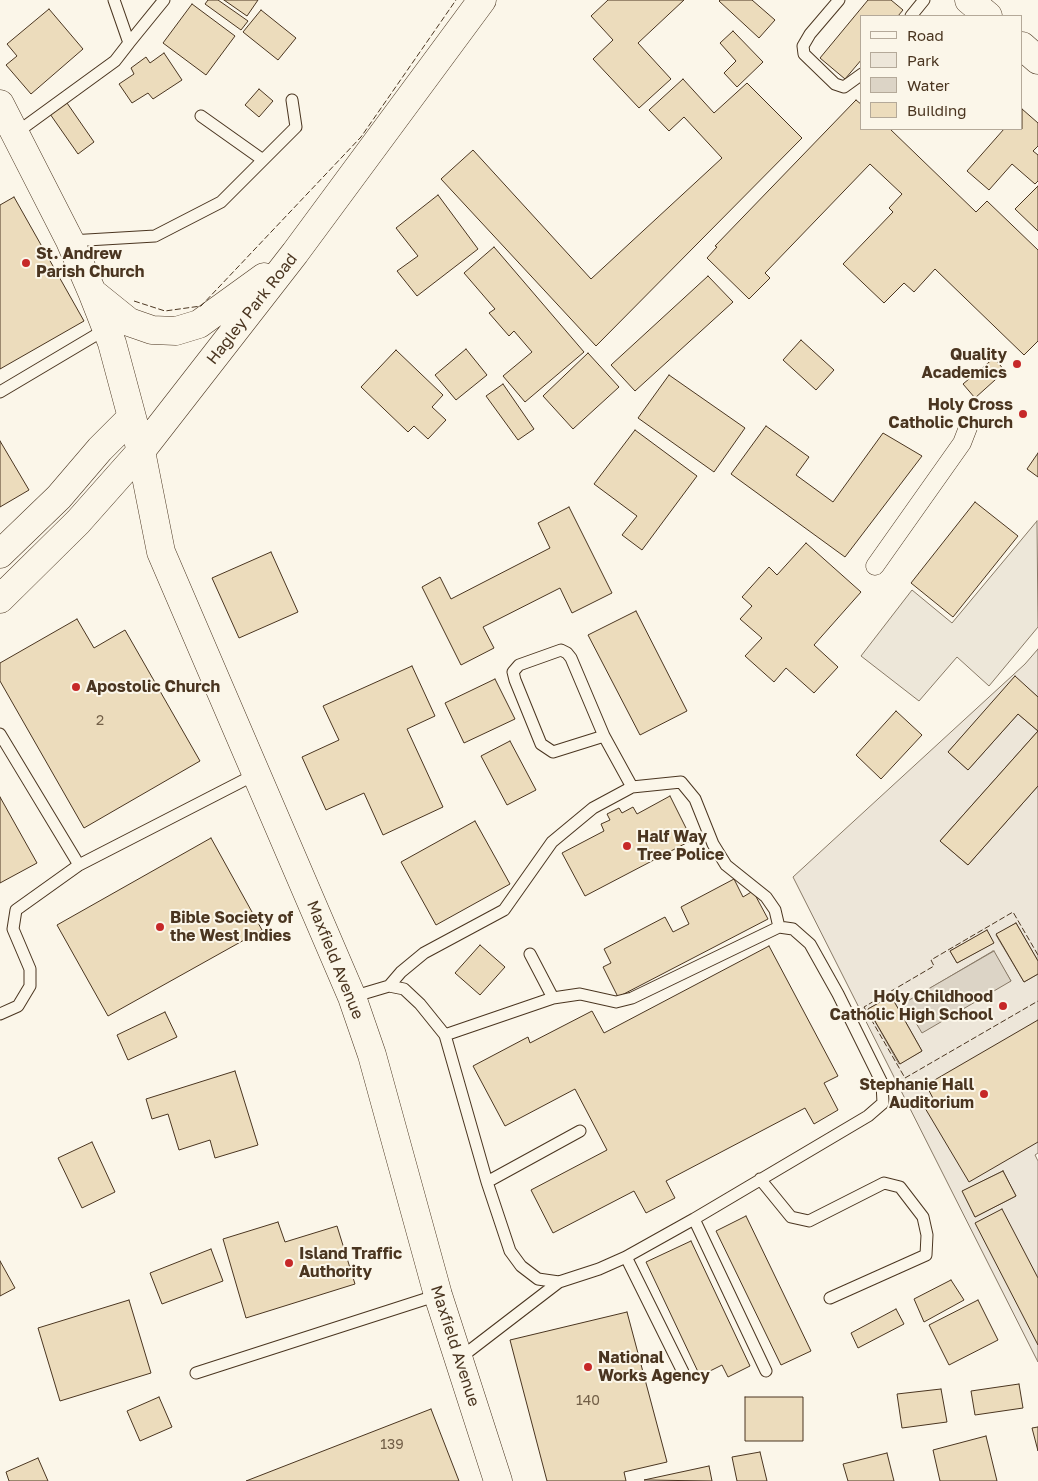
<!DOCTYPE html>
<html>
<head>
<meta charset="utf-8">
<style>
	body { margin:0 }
	#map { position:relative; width:1038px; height:1481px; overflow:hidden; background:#fbf6e9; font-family:"Golos Text",sans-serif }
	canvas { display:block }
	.legend { position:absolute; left:860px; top:15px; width:162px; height:115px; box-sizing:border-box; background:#fbf6e9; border:1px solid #b4a999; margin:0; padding:6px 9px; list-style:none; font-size:15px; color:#4a3520 }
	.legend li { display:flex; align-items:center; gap:10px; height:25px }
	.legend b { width:25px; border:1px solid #b4a999 }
</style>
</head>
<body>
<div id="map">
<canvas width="1038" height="1481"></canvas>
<ul class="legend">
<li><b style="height:6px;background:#fbf6e9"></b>Road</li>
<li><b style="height:14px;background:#ede6d9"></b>Park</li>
<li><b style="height:14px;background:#dcd4c6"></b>Water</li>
<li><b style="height:14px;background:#ecdcbc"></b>Building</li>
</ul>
</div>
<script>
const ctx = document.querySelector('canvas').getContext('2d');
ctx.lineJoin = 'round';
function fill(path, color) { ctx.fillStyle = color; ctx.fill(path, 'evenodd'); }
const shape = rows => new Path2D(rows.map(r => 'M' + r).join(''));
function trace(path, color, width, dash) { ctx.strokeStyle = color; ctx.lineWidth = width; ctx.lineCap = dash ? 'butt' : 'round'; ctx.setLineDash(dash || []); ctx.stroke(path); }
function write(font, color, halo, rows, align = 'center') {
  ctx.font = font + ' "Golos Text",sans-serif'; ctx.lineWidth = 4; ctx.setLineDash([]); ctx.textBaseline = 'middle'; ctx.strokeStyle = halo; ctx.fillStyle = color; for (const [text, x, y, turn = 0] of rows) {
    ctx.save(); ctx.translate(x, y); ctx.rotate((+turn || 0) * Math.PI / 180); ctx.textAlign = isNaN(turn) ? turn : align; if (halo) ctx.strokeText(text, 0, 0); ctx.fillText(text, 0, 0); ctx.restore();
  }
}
const green = shape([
	[1038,649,1038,697,1015,677,948,752,968,770,1018,714,1038,731,940,841,968,865,1038,786,1038,961,1016,923,996,935,1024,982,1038,974,1038,1153,1035,1155,1038,1161,1038,1362,793,877,1025,664,1038,649],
	[987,931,993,943,957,963,950,951,987,931],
	[993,951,1011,981,905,1003,993,951],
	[891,996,922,1051,899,1064,868,1009,891,996],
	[1003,1171,1016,1196,975,1217,963,1191,1003,1171]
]);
fill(green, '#ede6d9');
trace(green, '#887966', 1);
const parking = shape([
	[1037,521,1038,627,989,686,957,657,919,701,861,656,912,590,952,623,1037,521]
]);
fill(parking, '#ede7d9');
trace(parking, '#887966', 1);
const water = shape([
	[994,951,1011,981,922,1033,904,1003,994,951]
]);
fill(water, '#dcd4c6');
trace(water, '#887966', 1);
const building = shape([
	[208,0,218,0,248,21,241,30,205,4,208,0],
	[224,0,258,0,247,16,224,0],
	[608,0,684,0,638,43,671,79,639,108,593,59,613,40,591,16,608,0],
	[720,0,752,0,775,20,759,38,719,1,720,0],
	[868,0,891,0,903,10,898,16,862,16,862,59,845,79,820,58,868,0],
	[192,4,235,36,206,75,163,43,192,4],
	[49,9,83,49,31,94,6,65,17,56,7,44,49,9],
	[261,10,296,38,278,60,243,32,261,10],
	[733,31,763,62,737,87,724,73,736,61,720,43,733,31],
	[164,53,182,80,153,99,148,93,132,103,119,84,134,74,131,68,146,57,150,63,164,53],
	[683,79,714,113,747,83,802,138,596,346,441,179,473,150,591,279,722,158,684,117,669,131,649,110,683,79],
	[259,89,273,101,259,117,245,105,259,89],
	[856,100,862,105,862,129,890,129,976,212,987,201,1038,250,1038,341,1024,355,935,269,914,292,904,283,884,303,843,264,893,212,889,208,902,194,870,164,765,273,770,278,749,299,707,258,717,247,715,246,856,100],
	[67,103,94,142,78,154,50,114,67,103],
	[1022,109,1038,123,1038,146,1033,151,1038,155,1038,181,1035,184,1012,164,989,190,967,171,1004,129,1022,129,1022,109],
	[1038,186,1038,231,1015,209,1038,186],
	[438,195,478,249,417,296,397,271,418,256,396,228,438,195],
	[14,197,84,321,0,369,0,205,14,197],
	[494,247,584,352,525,402,503,376,532,352,514,331,509,336,489,313,495,309,464,273,494,247],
	[708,276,733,302,635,391,611,365,708,276],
	[801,340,834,370,816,390,783,360,801,340],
	[466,349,487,375,456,400,435,375,466,349],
	[396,350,443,395,432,407,446,420,428,439,414,426,408,432,361,387,396,350],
	[588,353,619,387,573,429,543,396,588,353],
	[994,358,1005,371,975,398,963,384,994,358],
	[669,375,745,428,714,472,638,418,669,375],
	[503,384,534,429,518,440,486,396,503,384],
	[766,426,809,457,796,475,833,502,883,433,922,456,845,557,731,474,766,426],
	[635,430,697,476,642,550,622,535,637,516,594,484,635,430],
	[0,441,29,490,0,507,0,441],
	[1038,453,1038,477,1027,469,1038,453],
	[975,502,1018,536,953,617,911,583,975,502],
	[569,507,612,593,572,613,560,588,483,627,494,648,461,665,422,587,440,577,451,599,550,548,538,523,569,507],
	[806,543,861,592,814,645,838,667,814,693,786,668,774,682,745,656,762,638,740,619,752,606,742,597,769,567,777,575,806,543],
	[271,552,298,612,239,638,212,578,271,552],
	[636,611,687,711,640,735,588,635,636,611],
	[77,619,94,648,125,630,200,761,84,828,0,681,0,663,77,619],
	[412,666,435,716,407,729,443,807,383,835,364,793,326,810,302,757,339,740,323,706,412,666],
	[1015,676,1038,697,1038,786,968,865,940,841,1038,731,1018,714,968,770,948,752,1015,676],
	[495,679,515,719,464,743,445,703,495,679],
	[896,711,922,735,881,779,856,755,896,711],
	[510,741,536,790,507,805,481,756,510,741],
	[670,796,692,840,585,896,562,853,604,831,601,824,610,820,607,814,619,808,622,813,633,807,637,814,670,796],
	[0,797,37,863,0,883,0,797],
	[475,821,510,884,436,925,401,862,475,821],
	[211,838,262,930,108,1016,57,925,211,838],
	[734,879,743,897,753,891,768,919,618,997,603,967,611,963,604,949,665,917,673,932,689,924,681,907,734,879],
	[1016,923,1038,961,1038,974,1024,982,996,934,1016,923],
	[987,930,994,943,957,963,950,951,987,930],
	[480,945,505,967,480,995,455,973,480,945],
	[769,946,838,1076,824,1083,838,1110,814,1124,805,1108,666,1181,675,1198,646,1213,634,1191,553,1233,531,1190,607,1150,575,1089,505,1126,473,1066,528,1037,530,1043,592,1011,604,1033,769,946],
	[891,996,922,1051,900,1064,868,1009,891,996],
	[165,1012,177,1037,128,1060,117,1035,165,1012],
	[1038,1020,1038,1142,969,1182,925,1108,935,1102,926,1085,1038,1020],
	[235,1071,258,1145,215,1158,210,1140,179,1150,168,1114,152,1119,146,1099,235,1071],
	[92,1142,115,1192,82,1208,58,1158,92,1142],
	[1003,1171,1016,1196,975,1217,962,1191,1003,1171],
	[1002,1209,1038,1278,1038,1345,975,1223,1002,1209],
	[746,1216,811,1351,781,1365,716,1231,746,1216],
	[278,1222,285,1242,337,1226,355,1284,246,1318,223,1239,278,1222],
	[691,1241,750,1366,728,1377,722,1365,700,1376,646,1262,691,1241],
	[211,1249,223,1281,162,1304,150,1273,211,1249],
	[0,1261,15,1288,0,1296,0,1261],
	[951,1280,964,1300,924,1322,914,1299,951,1280],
	[129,1300,151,1373,60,1401,38,1328,129,1300],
	[978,1300,998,1340,949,1365,929,1325,978,1300],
	[896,1309,904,1324,858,1348,851,1333,896,1309],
	[627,1312,667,1462,624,1472,626,1481,547,1481,510,1340,627,1312],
	[1019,1384,1023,1408,975,1415,971,1391,1019,1384],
	[941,1389,947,1422,902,1428,897,1394,941,1389],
	[159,1397,172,1427,140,1441,127,1411,159,1397],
	[745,1397,803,1397,803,1441,745,1441,745,1397],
	[431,1409,459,1481,246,1481,431,1409],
	[1038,1427,1038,1451,1032,1428,1038,1427],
	[986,1436,997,1481,940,1481,933,1450,986,1436],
	[760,1452,767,1481,737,1481,732,1457,760,1452],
	[887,1453,894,1481,848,1481,843,1464,887,1453],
	[38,1458,48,1481,9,1481,6,1472,38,1458],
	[709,1466,712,1481,644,1480,709,1466]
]);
fill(building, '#ecdcbc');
trace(building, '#4a3520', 1);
const service = shape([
	[839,0,810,34,803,46,804,54,835,84,844,87,862,74],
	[911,16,924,0],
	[129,43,164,0],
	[201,116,263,160],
	[16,133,115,61,129,43,114,0],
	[70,241,155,236,221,202,296,127,292,100],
	[0,392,106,329],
	[0,734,79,865,16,910,13,929,30,969,30,986,18,1006,0,1014],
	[604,736,553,752,541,744,515,680,513,672,519,665,561,650,567,653,571,658,604,736,632,787],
	[79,865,256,774],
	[530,954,553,998],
	[389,986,401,972,424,953,504,910,552,842,593,808,632,787,681,782,695,799,713,844,726,865,766,897,775,910,779,927],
	[352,997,389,986,404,989,420,1004,445,1035,553,998,580,994,616,1002,632,998,779,927,793,929,810,944,838,994,882,1083,883,1103,868,1116,694,1219,626,1257,599,1269,559,1282,538,1279,521,1266,510,1251,487,1182,580,1131],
	[445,1035,487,1182],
	[760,1179,791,1217,809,1221,884,1183,900,1187,923,1217,927,1235,926,1255,830,1298],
	[694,1219,766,1371],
	[626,1257,683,1372],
	[460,1358,559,1282],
	[196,1373,438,1295]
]);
const pedestrian = shape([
	[875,566,962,443,969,425]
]);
const primary = shape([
	[969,0,988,16],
	[1022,46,1038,60],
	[0,104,70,241,92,292,112,343,141,451,161,552,352,997,372,1055,438,1295,498,1481],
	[93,293,129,322,152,330,176,331,199,324,264,277],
	[0,554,59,497,100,449,131,418],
	[0,599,78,522,141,451,295,253,482,0]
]);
trace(service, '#4a3520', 13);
trace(pedestrian, '#4a3520', 19);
trace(primary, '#4a3520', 29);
trace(service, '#fbf6e9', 11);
trace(pedestrian, '#fbf6e9', 18);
trace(primary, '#fbf6e9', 28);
trace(shape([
	[134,301,165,311,201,306,361,137,456,0],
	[1038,955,1013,912,931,960,934,966,864,1007,905,1078,1038,1001]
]), '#4a3520', 1, [6, 2.5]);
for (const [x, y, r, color] of [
	[26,263,5,"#c62828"],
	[1017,364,5,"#c62828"],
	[1023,414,5,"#c62828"],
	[76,687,5,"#c62828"],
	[627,846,5,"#c62828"],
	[160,927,5,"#c62828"],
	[1003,1006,5,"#c62828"],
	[984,1094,5,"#c62828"],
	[289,1263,5,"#c62828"],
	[588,1367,5,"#c62828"]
]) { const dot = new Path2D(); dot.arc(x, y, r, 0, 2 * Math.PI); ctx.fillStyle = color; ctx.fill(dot); trace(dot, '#fbf6e9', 2); }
write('14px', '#725f47', null, [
	["2",100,721],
	["140",588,1401],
	["139",392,1445]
]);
write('bold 16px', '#4a3520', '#fbf6e9', [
	["St. Andrew",36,254],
	["Parish Church",36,272],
	["Quality",1007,355,"right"],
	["Academics",1007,373,"right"],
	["Holy Cross",1013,405,"right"],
	["Catholic Church",1013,423,"right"],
	["Apostolic Church",86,687],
	["Half Way",637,837],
	["Tree Police",637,855],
	["Bible Society of",170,918],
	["the West Indies",170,936],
	["Holy Childhood",993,997,"right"],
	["Catholic High School",993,1015,"right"],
	["Stephanie Hall",974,1085,"right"],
	["Auditorium",974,1103,"right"],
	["Island Traffic",299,1254],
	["Authority",299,1272],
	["National",598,1358],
	["Works Agency",598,1376]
], 'left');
write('16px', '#4a3520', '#fbf6e9', [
	["Hagley Park Road",252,309,-52],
	["Maxfield Avenue",335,960,68],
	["Maxfield Avenue",455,1346,72]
]);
</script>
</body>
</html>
